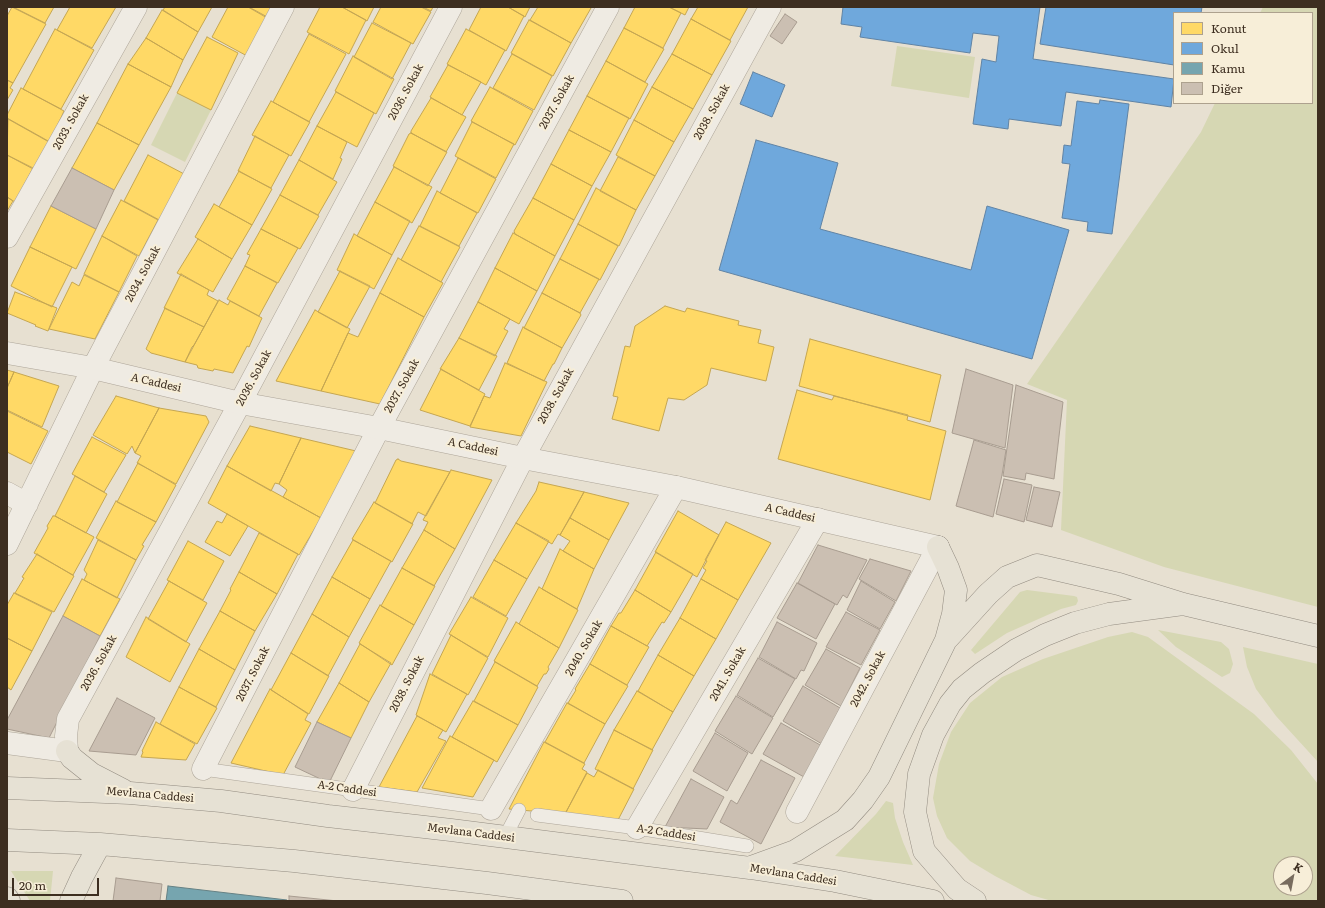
<!DOCTYPE html>
<html>
<head>
<meta charset="utf-8">
<style>
	body { margin:0 }
	#map { position:relative; width:1325px; height:908px; overflow:hidden; background:#e7e0d1; font-family:Literata,serif }
	canvas { display:block }
	.frame { position:absolute; inset:0; border:8px solid #3d2e20; pointer-events:none }
	.legend { position:absolute; left:1173px; top:12px; width:140px; height:92px; box-sizing:border-box; background:#f7eed8; border:1px solid #ada18e; margin:0; padding:5px 7px; list-style:none; font-size:12px; color:#3d2e20 }
	.legend li { display:flex; align-items:center; gap:8px; height:20px }
	.legend b { width:20px; border:1px solid #ada18e }
	.north { position:absolute; left:1273px; top:856px; width:40px; height:40px; box-sizing:border-box; background:#f7eed8; border:1px solid #ada18e; border-radius:50%; rotate:32deg; font-size:11px; font-weight:700; line-height:16px; text-align:center; color:#3d2e20 }
	.north::after { content:''; display:block; margin:auto; width:14px; height:18px; background:#786c5e; clip-path:polygon(50% 0,100% 100%,50% 72%,0 100%) }
	.scale { position:absolute; left:12px; top:878px; width:87px; height:18px; box-sizing:border-box; border:2px solid #3d2e20; border-top:0; padding-left:5px; font-size:12px; line-height:14px; white-space:nowrap; color:#3d2e20; -webkit-text-stroke:3px #f7eed8; paint-order:stroke }
</style>
</head>
<body>
<div id="map">
<canvas width="1325" height="908"></canvas>
<div class="frame"></div>
<ul class="legend">
<li><b style="height:11px;background:#ffd966"></b>Konut</li>
<li><b style="height:11px;background:#6fa8dc"></b>Okul</li>
<li><b style="height:11px;background:#76a5af"></b>Kamu</li>
<li><b style="height:11px;background:#cbbfb2"></b>Diğer</li>
</ul>
<div class="north">K</div>
<div class="scale">20 m</div>
</div>
<script>
const ctx = document.querySelector('canvas').getContext('2d');
ctx.lineJoin = 'round';
function fill(path, color) { ctx.fillStyle = color; ctx.fill(path, 'evenodd'); }
const shape = rows => new Path2D(rows.map(r => 'M' + r).join(''));
function trace(path, color, width, dash) { ctx.strokeStyle = color; ctx.lineWidth = width; ctx.lineCap = dash ? 'butt' : 'round'; ctx.setLineDash(dash || []); ctx.stroke(path); }
function write(font, color, halo, rows, align = 'center') {
  ctx.font = font + ' Literata,serif'; ctx.lineWidth = 4; ctx.setLineDash([]); ctx.textBaseline = 'middle'; ctx.strokeStyle = halo; ctx.fillStyle = color; for (const [text, x, y, turn = 0] of rows) {
    ctx.save(); ctx.translate(x, y); ctx.rotate((+turn || 0) * Math.PI / 180); ctx.textAlign = isNaN(turn) ? turn : align; if (halo) ctx.strokeText(text, 0, 0); ctx.fillText(text, 0, 0); ctx.restore();
  }
}
fill(shape([
	[1263,7,1318,7,1318,607,1164,567,1061,530,1067,400,1027,384,1201,132,1215,103,1312,103,1312,13,1260,13],
	[897,46,975,57,969,98,891,86],
	[177,93,211,110,185,162,151,145],
	[1027,590,1074,596,1077,597,1078,601,1076,605,1061,609,1007,633,975,654,971,650,1020,592],
	[1158,630,1221,642,1229,649,1233,664,1230,673,1222,677,1176,647],
	[1132,632,1148,637,1254,714,1291,750,1318,784,1318,901,1052,901,1031,895,995,876,970,861,947,838,937,816,933,798,939,764,951,732,970,703,1002,677,1043,659,1108,637],
	[1281,864,1305,864,1305,888,1281,888],
	[1243,647,1318,664,1318,762,1276,716,1256,689,1247,667],
	[886,801,893,803,895,818,903,842,913,865,835,856,876,814],
	[11,871,53,871,50,901,30,901]
]), '#d6d7b3');
const homes = shape([
	[12,7,46,24,13,83,7,80,7,16,12,7],
	[13,7,54,7,45,23,13,7],
	[70,7,116,7,92,48,57,30,70,7],
	[165,7,212,7,198,32,163,10,165,7],
	[228,7,248,7,269,19,249,57,212,37,228,7],
	[249,7,277,7,271,19,249,7],
	[320,7,342,7,366,20,349,54,307,32,320,7],
	[342,7,374,7,367,21,342,7],
	[381,7,421,7,431,12,413,44,373,22,381,7],
	[423,7,433,7,431,11,423,7],
	[481,7,508,7,524,16,506,51,469,30,481,7],
	[508,7,530,7,525,17,508,7],
	[538,7,588,7,591,8,571,43,530,20,538,7],
	[635,7,669,7,681,13,663,48,624,28,635,7],
	[669,7,689,7,685,15,669,7],
	[698,7,748,7,730,40,691,19,698,7],
	[162,10,198,32,183,60,146,38,162,10],
	[691,19,731,41,712,75,672,54,691,19],
	[529,20,571,43,553,76,511,53,529,20],
	[372,23,411,43,392,79,354,57,372,23],
	[624,28,664,49,645,82,606,61,624,28],
	[55,29,94,50,61,109,23,89,55,29],
	[466,29,505,50,486,85,447,64,466,29],
	[309,34,346,54,309,122,273,102,309,34],
	[207,37,238,53,211,110,177,93,207,37],
	[146,38,183,60,171,87,128,64,146,38],
	[512,54,552,76,534,110,493,88,512,54],
	[672,54,712,75,693,109,652,87,672,54],
	[353,56,394,79,376,114,335,91,353,56],
	[606,61,648,84,630,119,587,96,606,61],
	[128,64,171,87,139,145,97,123,128,64],
	[448,65,481,82,462,115,430,97,448,65],
	[7,80,13,83,10,88,13,90,7,100,7,80],
	[490,87,533,111,515,145,471,121,490,87],
	[652,87,693,109,674,142,634,120,652,87],
	[21,88,64,111,50,142,7,118,7,115,21,88],
	[336,92,374,113,357,147,317,126,336,92],
	[587,96,629,118,611,152,569,130,587,96],
	[431,98,466,117,446,152,411,133,411,131,431,98],
	[271,101,310,122,291,156,252,135,271,101],
	[8,119,49,142,35,170,7,155,8,119],
	[634,120,674,142,655,176,616,155,634,120],
	[472,122,514,144,496,178,455,156,472,122],
	[97,123,139,145,114,190,72,168,97,123],
	[317,126,347,142,340,158,342,159,333,179,299,160,317,126],
	[569,130,611,152,592,186,551,164,569,130],
	[411,133,447,152,428,186,393,166,409,134,411,133],
	[255,136,289,155,271,188,238,171,255,136],
	[7,155,33,168,15,202,7,197,7,155],
	[148,155,188,176,163,222,124,201,148,155],
	[618,157,655,176,636,210,600,191,618,157],
	[458,158,496,179,478,213,440,193,458,158],
	[299,160,337,182,318,215,280,195,299,160],
	[551,164,592,186,574,220,533,198,551,164],
	[394,167,432,187,412,223,375,202,394,167],
	[239,171,272,189,252,225,219,207,239,171],
	[596,188,636,210,619,246,578,224,596,188],
	[437,191,477,213,459,246,420,226,437,191],
	[280,195,319,216,300,249,261,229,280,195],
	[7,197,13,201,7,211,7,197],
	[533,198,574,220,555,256,515,234,514,231,533,198],
	[121,200,158,220,139,256,102,236,121,200],
	[375,202,410,221,392,255,357,236,375,202],
	[214,204,252,225,232,259,195,237,214,204],
	[51,206,96,229,76,269,30,247,51,206],
	[578,224,618,246,600,280,560,259,578,224],
	[419,226,460,247,441,282,401,260,419,226],
	[261,229,298,248,278,283,245,266,250,255,247,254,261,229],
	[513,233,555,256,537,291,495,268,513,233],
	[354,234,392,255,374,289,337,270,354,234],
	[102,236,137,256,119,292,84,274,102,236],
	[198,239,232,259,213,292,177,273,198,239],
	[30,247,72,267,52,307,11,286,30,247],
	[398,258,443,283,424,317,380,293,398,258],
	[560,259,599,279,580,313,542,293,560,259],
	[245,266,277,283,259,316,227,299,245,266],
	[495,268,537,291,519,324,478,302,495,268],
	[340,271,370,286,347,328,318,312,340,271],
	[181,274,209,290,207,295,218,301,204,327,164,308,181,274],
	[84,275,119,292,95,339,49,329,72,282,79,286,84,275],
	[15,292,57,308,48,331,35,326,36,325,7,313,15,292],
	[380,293,424,317,380,404,321,391,348,333,358,337,380,293],
	[542,293,580,313,581,315,562,348,524,328,542,293],
	[219,300,228,305,230,301,262,318,249,347,247,346,233,373,214,369,213,371,198,368,197,365,185,362,192,347,194,345,219,300],
	[478,302,510,319,504,329,508,331,495,356,459,338,478,302],
	[665,306,685,312,687,308,739,321,738,325,761,330,758,343,774,347,766,381,711,368,707,385,684,400,668,398,659,431,612,419,618,397,613,396,625,346,630,347,635,326,665,306],
	[165,308,204,327,185,362,151,353,146,349,165,308],
	[315,310,350,329,321,391,276,381,315,310],
	[523,327,562,348,554,364,553,364,544,381,507,363,523,327],
	[459,338,497,356,479,390,440,369,459,338],
	[810,339,941,375,930,422,799,386,810,339],
	[505,363,547,382,521,436,470,427,484,396,490,398,505,363],
	[441,369,485,394,470,426,420,410,441,369],
	[7,370,14,372,7,388,7,370],
	[14,372,59,386,42,427,7,410,7,388,14,372],
	[797,390,832,400,834,396,908,415,907,420,946,431,930,500,778,459,797,390],
	[116,396,159,408,135,453,132,446,127,454,93,435,116,396],
	[159,408,206,416,209,422,176,484,137,463,141,456,135,453,159,408],
	[7,411,48,431,31,464,7,452,7,411],
	[250,426,301,438,279,484,275,483,271,491,227,466,250,426],
	[92,437,126,455,104,492,72,474,92,437],
	[301,438,356,451,321,518,283,497,287,490,279,484,301,438],
	[398,459,401,461,450,472,426,516,418,512,412,524,375,503,396,460,398,459],
	[138,463,176,485,156,522,117,502,138,463],
	[227,466,321,518,299,555,208,503,227,466],
	[451,470,492,480,455,549,424,530,428,522,423,520,451,470],
	[75,476,107,494,86,533,55,516,75,476],
	[539,482,584,492,560,535,558,534,552,544,516,523,536,491,539,482],
	[584,492,629,503,609,540,570,518,584,492],
	[116,501,156,522,142,545,144,546,136,560,96,538,116,501],
	[374,502,413,524,392,562,352,539,374,502],
	[678,511,719,535,697,577,655,552,678,511],
	[227,514,248,526,230,556,205,542,217,521,222,523,227,514],
	[53,516,55,516,94,537,73,575,34,553,48,528,47,526,53,516],
	[570,518,609,540,594,569,563,551,570,541,560,535,570,518],
	[726,522,771,543,738,600,701,579,706,570,703,568,707,561,705,560,726,522],
	[516,523,549,541,527,579,494,560,516,523],
	[424,530,455,549,434,586,402,568,424,530],
	[259,533,298,554,277,594,239,572,259,533],
	[98,540,136,560,117,598,84,580,87,574,84,570,98,540],
	[353,540,391,561,370,599,332,577,353,540],
	[188,541,224,561,203,600,167,580,188,541],
	[560,549,594,569,577,609,542,589,560,549],
	[656,552,693,574,671,612,635,590,656,552],
	[37,554,74,576,54,612,15,593,24,578,22,577,37,554],
	[494,560,527,579,506,616,473,597,494,560],
	[402,568,435,586,414,625,381,606,402,568],
	[239,572,277,594,255,631,220,611,231,590,230,589,239,572],
	[332,577,370,599,349,637,312,614,332,577],
	[82,579,120,599,100,636,63,616,82,579],
	[701,579,738,600,716,639,680,618,701,579],
	[169,581,207,603,186,642,148,619,169,581],
	[539,587,578,610,559,648,519,624,539,587],
	[635,590,671,612,664,623,662,622,647,646,611,626,619,613,621,613,635,590],
	[14,593,52,612,32,651,7,638,7,605,14,593],
	[471,597,508,618,488,657,449,634,471,597],
	[380,605,414,625,392,665,359,643,380,605],
	[220,611,255,631,235,670,199,649,220,611],
	[312,614,349,637,328,676,291,653,312,614],
	[146,617,190,644,170,682,126,657,146,617],
	[680,618,716,639,694,676,658,655,680,618],
	[516,622,559,648,548,667,549,669,546,674,544,674,537,686,494,661,516,622],
	[611,626,649,647,627,685,590,664,611,626],
	[451,635,488,658,468,695,432,674,451,635],
	[7,638,32,651,11,690,7,687,7,638],
	[360,644,391,663,369,702,339,683,360,644],
	[199,649,235,670,216,707,179,687,199,649],
	[291,653,329,676,309,714,271,690,291,653],
	[658,655,694,676,673,712,638,691,658,655],
	[495,662,538,687,518,725,474,701,495,662],
	[590,664,628,686,605,724,568,703,576,690,575,689,590,664],
	[430,674,467,694,446,732,416,715,430,674],
	[339,683,369,702,351,738,317,722,339,683],
	[179,687,217,708,197,744,160,724,179,687],
	[270,689,308,714,305,720,311,723,283,775,231,763,270,689],
	[637,691,673,712,652,750,614,730,637,691],
	[473,701,518,725,497,762,452,737,473,701],
	[567,703,605,724,584,763,545,742,567,703],
	[417,716,443,730,438,738,446,741,417,792,379,787,417,716],
	[156,722,195,744,186,760,141,757,143,752,142,751,156,722],
	[614,730,653,750,633,789,595,769,614,730],
	[450,736,494,760,473,797,422,788,450,736],
	[544,742,585,764,582,769,587,772,565,814,509,809,544,742],
	[598,770,634,789,618,820,602,817,601,819,565,814,587,773,594,777,598,770]
]);
fill(homes, '#ffd966');
trace(homes, '#c5a651', 1);
const schools = shape([
	[843,7,1040,7,1033,59,1174,79,1171,107,1066,92,1061,126,1009,119,1008,129,973,124,982,59,996,62,999,36,973,33,970,53,860,37,862,27,841,24,843,7],
	[1046,7,1202,7,1201,13,1174,13,1174,65,1040,44,1046,7],
	[753,72,785,85,772,117,740,104,753,72],
	[1100,100,1129,104,1112,234,1087,231,1088,222,1062,218,1070,164,1062,163,1064,145,1071,146,1077,101,1099,104,1100,100],
	[756,140,838,163,820,229,971,270,987,206,1069,230,1032,359,719,270,756,140]
]);
fill(schools, '#6fa8dc');
trace(schools, '#6083a4', 1);
const public = shape([
	[168,886,287,900,287,901,166,901,168,886]
]);
fill(public, '#76a5af');
trace(public, '#658184', 1);
const building = shape([
	[785,14,797,22,782,44,770,36,785,14],
	[72,168,114,190,96,229,51,206,72,168],
	[966,369,1013,385,1005,448,952,433,966,369],
	[1016,385,1063,402,1054,479,1026,473,1025,480,1003,476,1016,385],
	[974,440,1006,450,1002,475,993,517,956,506,974,440],
	[1004,479,1032,485,1024,522,996,514,1004,479],
	[1034,487,1060,492,1052,527,1026,520,1034,487],
	[818,545,867,560,847,598,843,595,837,605,798,583,818,545],
	[870,559,911,571,896,601,859,579,870,559],
	[861,581,895,602,880,629,847,610,861,581],
	[797,583,835,604,816,639,777,618,797,583],
	[846,612,880,630,861,665,826,647,846,612],
	[63,616,100,636,49,738,7,729,7,720,63,616],
	[777,622,817,643,804,671,801,670,796,679,759,657,777,622],
	[826,649,860,668,841,706,805,685,826,649],
	[758,658,795,679,773,717,737,695,758,658],
	[803,686,840,708,822,744,783,721,803,686],
	[736,696,773,718,752,754,715,731,736,696],
	[117,698,155,718,136,755,89,751,117,698],
	[317,722,351,738,329,783,295,767,317,722],
	[781,723,822,746,804,777,763,754,781,723],
	[715,733,748,753,727,791,693,771,715,733],
	[761,760,795,778,761,844,720,822,731,800,737,804,761,760],
	[691,779,724,797,707,829,665,827,691,779],
	[116,878,162,884,160,901,113,901,116,878],
	[289,896,338,901,289,901,289,896]
]);
fill(building, '#cbbfb2');
trace(building, '#a89c90', 1);
const service = shape([
	[203,769,491,809],
	[537,815,637,828,747,846],
	[505,837,519,810]
]);
const minor = shape([
	[7,237,136,7],
	[7,493,27,504],
	[7,544,93,368,283,7],
	[7,743,67,751,66,736,68,719,240,403,451,7],
	[203,769,379,428,608,7],
	[353,790,523,458,770,7],
	[491,809,676,487],
	[797,812,938,547],
	[637,828,818,519]
]);
const tertiary = shape([
	[7,353,93,368,240,403,379,428,523,458,676,487,938,547]
]);
const primary = shape([
	[948,638,988,594,1007,577,1037,565,1119,584,1183,604,1318,636],
	[67,751,72,758,92,774,123,790],
	[7,788,130,793,221,801,328,816,451,830,750,868,835,881,933,901],
	[7,840,100,844,294,861,487,883,622,901],
	[751,867,795,851,845,820,863,800,879,777,946,640,953,614,956,590,948,568,938,547],
	[7,898,9,901],
	[71,901,82,877,100,844],
	[975,901,957,889,924,851,915,812,919,774,933,735,950,704,962,689,982,673,1016,650,1045,635,1075,623,1109,614,1183,604]
]);
trace(service, '#ada599', 14);
trace(minor, '#ada599', 23);
trace(tertiary, '#ada599', 23);
trace(primary, '#928b80', 23);
trace(service, '#efebe3', 13);
trace(minor, '#efebe3', 22);
trace(tertiary, '#efebe3', 22);
trace(primary, '#e6e1d4', 22);
write('11px', '#3d2e20', '#f7eed8', [
	["2036. Sokak",406,92,-62],
	["2037. Sokak",557,102,-61],
	["2038. Sokak",712,112,-61],
	["2033. Sokak",71,122,-61],
	["2034. Sokak",143,274,-62],
	["2036. Sokak",254,378,-62],
	["A Caddesi",156,383,13],
	["2037. Sokak",402,386,-61],
	["2038. Sokak",556,396,-61],
	["A Caddesi",473,447,12],
	["A Caddesi",790,513,13],
	["2040. Sokak",584,648,-60],
	["2036. Sokak",99,663,-61],
	["2037. Sokak",253,674,-63],
	["2041. Sokak",728,674,-60],
	["2042. Sokak",868,679,-62],
	["2038. Sokak",407,684,-63],
	["A-2 Caddesi",347,789,8],
	["Mevlana Caddesi",150,795,5],
	["Mevlana Caddesi",471,833,7],
	["A-2 Caddesi",666,833,9],
	["Mevlana Caddesi",793,875,9]
]);
</script>
</body>
</html>
